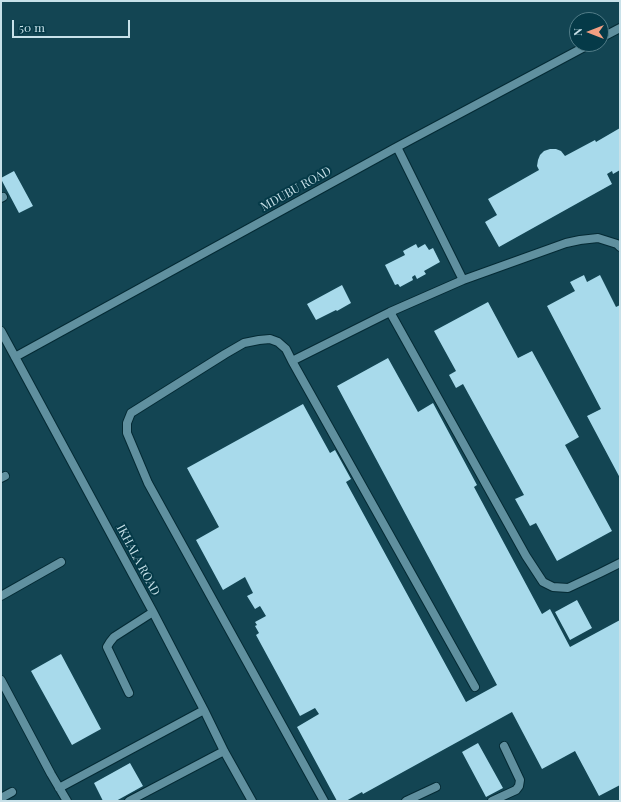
<!DOCTYPE html>
<html>
<head>
<meta charset="utf-8">
<style>
	body { margin:0 }
	#map { position:relative; width:621px; height:802px; overflow:hidden; background:#134553; font-family:"Playfair Display",serif }
	canvas { display:block }
	.frame { position:absolute; inset:0; border:2px solid #c8e1e9; pointer-events:none }
	.north { position:absolute; left:569px; top:12px; width:40px; height:40px; box-sizing:border-box; background:#053a48; border:1px solid #537d88; border-radius:50%; rotate:270deg; font-size:11px; font-weight:700; line-height:16px; text-align:center; color:#c8e1e9 }
	.north::after { content:''; display:block; margin:auto; width:14px; height:18px; background:#f39f82; clip-path:polygon(50% 0,100% 100%,50% 72%,0 100%) }
	.scale { position:absolute; left:12px; top:20px; width:118px; height:18px; box-sizing:border-box; border:2px solid #c8e1e9; border-top:0; padding-left:5px; font-size:12px; line-height:14px; white-space:nowrap; color:#c8e1e9; -webkit-text-stroke:3px #053a48; paint-order:stroke }
</style>
</head>
<body>
<div id="map">
<canvas width="621" height="802"></canvas>
<div class="frame"></div>
<div class="north">N</div>
<div class="scale">50 m</div>
</div>
<script>
const ctx = document.querySelector('canvas').getContext('2d');
ctx.lineJoin = 'round';
function fill(path, color) { ctx.fillStyle = color; ctx.fill(path, 'evenodd'); }
const shape = rows => new Path2D(rows.map(r => 'M' + r).join(''));
function trace(path, color, width, dash) { ctx.strokeStyle = color; ctx.lineWidth = width; ctx.lineCap = dash ? 'butt' : 'round'; ctx.setLineDash(dash || []); ctx.stroke(path); }
function write(font, color, halo, rows, align = 'center') {
  ctx.font = font + ' "Playfair Display",serif'; ctx.lineWidth = 4; ctx.setLineDash([]); ctx.textBaseline = 'middle'; ctx.strokeStyle = halo; ctx.fillStyle = color; for (const [text, x, y, turn = 0] of rows) {
    ctx.save(); ctx.translate(x, y); ctx.rotate((+turn || 0) * Math.PI / 180); ctx.textAlign = isNaN(turn) ? turn : align; if (halo) ctx.strokeText(text, 0, 0); ctx.fillText(text, 0, 0); ctx.restore();
  }
}
fill(shape([
	[620,128,620,170,613,174,612,171,607,174,612,184,499,247,485,222,497,215,488,199,539,170,537,166,538,160,540,155,544,151,550,149,556,149,561,151,565,156,595,140,596,142],
	[14,171,33,206,19,213,1,179,1,178],
	[416,244,418,248,425,244,429,250,433,248,440,262,424,271,426,274,417,279,415,275,412,277,413,280,400,287,398,284,395,285,385,265,405,255,403,251],
	[584,275,587,282,600,275,616,307,620,305,620,478,587,416,601,409,547,306,575,291,570,282],
	[342,285,351,303,337,311,336,310,316,320,307,304],
	[488,302,518,358,532,351,579,437,565,445,612,531,557,561,536,523,530,526,515,499,524,495,463,384,456,388,449,375,456,371,434,331],
	[388,358,418,412,433,403,477,485,474,487,542,614,550,609,570,647,620,620,620,785,599,796,575,751,542,769,512,712,363,794,362,792,346,801,337,801,297,727,319,714,315,708,300,716,256,635,259,633,255,626,257,625,255,622,266,616,260,606,255,609,247,596,253,593,245,577,223,590,196,540,219,527,187,468,303,404,330,453,335,450,351,479,346,482,466,702,497,685,337,386],
	[577,600,592,628,570,640,555,612],
	[61,654,101,729,72,745,31,671],
	[478,743,503,788,486,797,462,752],
	[130,763,143,786,116,801,103,801,94,783]
]), '#a8daeb');
const lane = shape([
	[601,38,620,28],
	[397,147,463,280],
	[1,198,3,197],
	[390,312,526,556,543,582,553,587,568,588,600,573,620,563],
	[1,331,153,612,204,710,224,751,252,801],
	[15,357,397,147,590,44],
	[292,361,390,312,463,280,566,243,580,240,598,238,617,244,620,247],
	[1,478,5,476],
	[1,596,61,562],
	[1,680,51,774,67,801],
	[129,693,107,647,110,642,114,637,153,612],
	[59,788,204,710],
	[1,798,12,792],
	[129,801,224,751],
	[324,801,148,483,127,433,127,423,131,413,225,354,244,343,259,340,270,339,278,342,286,349,292,361,475,687],
	[406,801,436,787],
	[492,801,516,790,519,786,520,780,504,746]
]);
trace(lane, '#042a34', 10);
trace(lane, '#60909f', 8);
write('12px', '#c8e1e9', '#053a48', [
	["MDUBU ROAD",296,189,-29],
	["IKHALA ROAD",138,560,62]
]);
</script>
</body>
</html>
